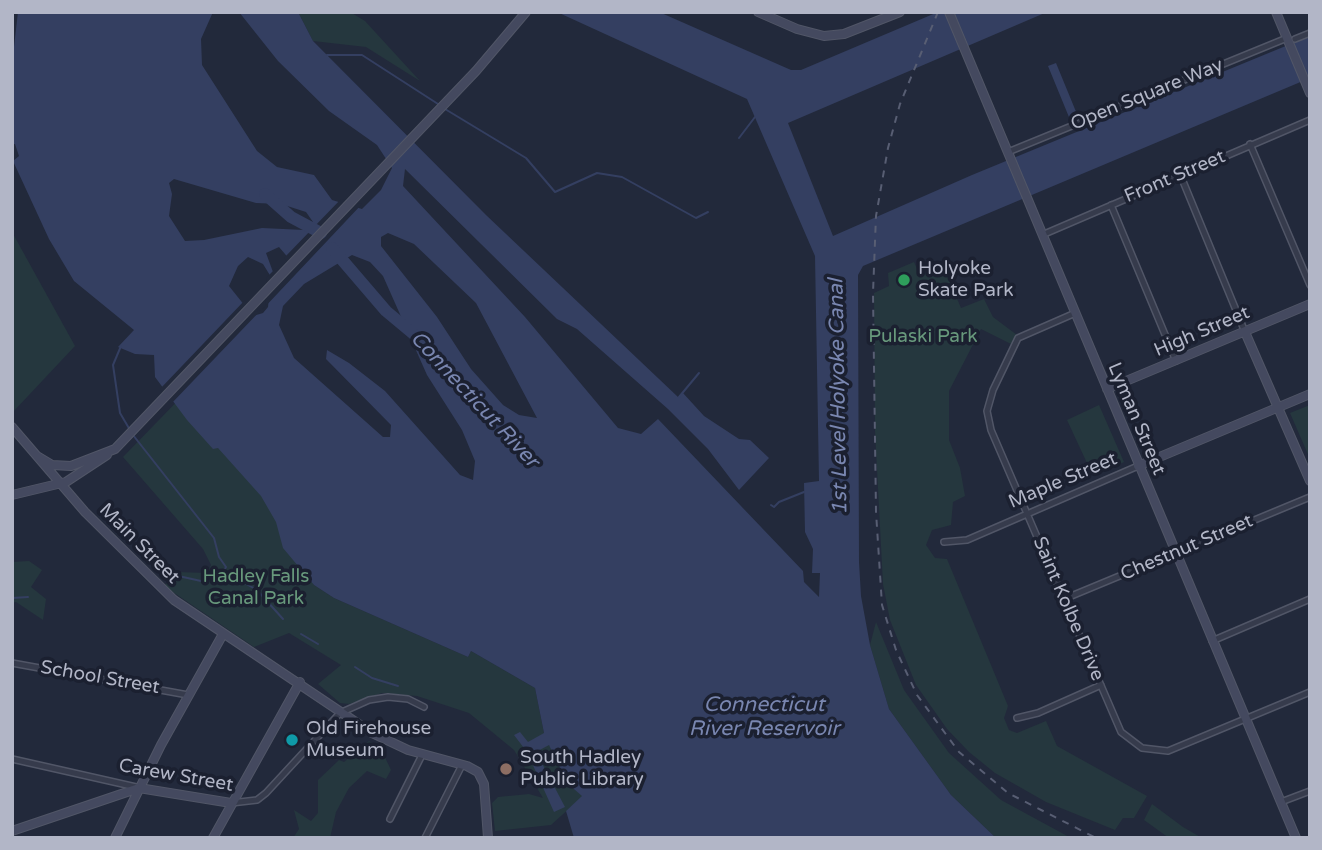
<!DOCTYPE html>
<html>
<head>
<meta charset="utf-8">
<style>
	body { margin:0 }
	#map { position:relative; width:1322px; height:850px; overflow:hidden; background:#22293b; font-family:"Varela Round",sans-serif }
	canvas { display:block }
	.frame { position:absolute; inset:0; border:14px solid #b2b6c7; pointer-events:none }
</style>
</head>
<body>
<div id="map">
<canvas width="1322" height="850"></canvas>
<div class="frame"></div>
</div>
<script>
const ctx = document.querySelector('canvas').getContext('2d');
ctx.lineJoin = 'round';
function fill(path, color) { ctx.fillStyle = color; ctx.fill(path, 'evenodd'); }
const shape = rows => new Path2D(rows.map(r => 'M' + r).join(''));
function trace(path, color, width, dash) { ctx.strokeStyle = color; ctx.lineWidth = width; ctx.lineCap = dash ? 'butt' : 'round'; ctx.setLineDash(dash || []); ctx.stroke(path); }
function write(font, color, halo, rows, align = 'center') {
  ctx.font = font + ' "Varela Round",sans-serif'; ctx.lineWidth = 7; ctx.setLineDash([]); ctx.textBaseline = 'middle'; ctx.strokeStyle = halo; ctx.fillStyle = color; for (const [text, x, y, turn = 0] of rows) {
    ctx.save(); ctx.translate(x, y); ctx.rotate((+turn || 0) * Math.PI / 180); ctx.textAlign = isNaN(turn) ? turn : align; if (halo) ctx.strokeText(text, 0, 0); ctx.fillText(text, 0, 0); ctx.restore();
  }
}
fill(shape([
	[298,12,350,12,365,21,420,81,366,47,313,41],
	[12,232,75,346,13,412,12,412],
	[914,262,919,273,942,263,961,308,984,299,993,317,1017,335,1011,344,981,329,949,391,949,440,960,468,965,496,953,502,951,525,932,530,926,545,935,558,947,559,1008,706,1004,718,1009,730,1017,733,1046,721,1057,746,1147,796,1134,818,1123,818,1115,830,1046,802,995,773,969,752,947,729,916,685,890,620,883,584,875,431,874,293,889,286,888,273],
	[191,387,224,422,314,585,334,598,468,657,471,651,535,688,544,733,567,783,583,796,551,825,495,831,492,803,498,797,529,794,543,798,514,750,469,713,417,696,382,693,349,704,340,703,318,684,341,665,289,633,254,647,164,586,177,572,207,573,211,565,203,549,123,457],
	[1099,405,1124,462,1093,476,1067,420],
	[1310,405,1310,459,1290,413],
	[29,561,42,570,31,587,46,599,43,620,16,602,12,603,12,562],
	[876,622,904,690,949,753,1001,800,1071,838,996,838,951,795,889,709,870,645],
	[369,741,381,749,391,770,386,779,367,771,349,788,336,812,330,838,293,838,299,829,294,810,311,821,318,813,318,780,339,760,344,762],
	[1152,804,1183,827,1202,838,1169,838,1144,820]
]), '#25373e');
fill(shape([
	[18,12,213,12,201,39,202,65,257,151,277,167,314,175,332,200,362,209,381,190,392,168,377,145,329,111,278,61,239,12,298,12,313,41,486,215,678,397,683,393,704,416,739,439,750,440,769,458,739,490,708,449,668,409,577,329,557,319,405,169,403,186,525,317,618,428,641,434,658,419,803,571,804,582,819,597,820,573,812,573,813,549,805,532,804,483,819,481,815,256,747,99,557,12,659,12,791,70,801,70,938,12,1047,12,788,123,833,236,972,175,1310,36,1310,78,863,266,858,275,859,562,861,596,870,645,889,709,951,795,996,838,574,838,566,811,582,796,567,783,549,745,536,752,565,807,554,812,527,752,514,735,520,732,528,742,544,733,535,688,471,651,468,657,334,598,314,585,283,548,276,522,261,496,218,448,213,449,187,420,155,377,154,355,135,354,118,347,134,330,74,281,49,239,13,161,19,156,15,144,12,144,12,64],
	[174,179,256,203,281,204,306,212,313,222,304,230,262,228,204,240,185,241,169,216,172,194,169,183],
	[388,233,414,244,476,303,537,418,519,415,503,405,471,369,437,317,381,246,381,237],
	[279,247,297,268,287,279,273,272,266,253],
	[352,255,370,262,383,276,427,375,462,430,475,461,473,480,460,475,385,391,349,363,327,350,326,359,391,425,390,437,383,437,294,358,279,325,283,306,304,284],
	[248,257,263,264,271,277,268,307,263,313,253,316,229,286,238,266],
	[1056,63,1079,119,1071,122,1048,66]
]), '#343f61');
fill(shape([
	[341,199,362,204,262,310,265,306,267,277,276,268,286,275,293,268,284,258],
	[245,300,254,312,261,310,171,404,160,389]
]), '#22293b');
trace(shape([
	[327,55,362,55,438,104],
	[445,109,526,158,555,192,597,173,622,177,696,218,708,212],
	[739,138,755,117],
	[121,346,113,365,120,413,130,430],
	[679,397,699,373],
	[133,435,214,538,219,557,226,567,223,572,201,581,174,575],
	[771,505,774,507,779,502,804,492],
	[225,572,257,590,283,619],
	[12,598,28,597],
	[301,634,318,644],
	[355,667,372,678,398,686]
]), '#343f61', 2);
trace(shape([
	[265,194,291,217,321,233],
	[332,248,386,311,416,336]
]), '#343f61', 12);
const street = shape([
	[1295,39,1310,33],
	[1250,144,1310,285],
	[1008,152,1287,38],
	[1180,174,1245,332],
	[1111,205,1176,361],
	[1042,235,1310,120],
	[1073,314,1018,338,993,390,987,411,991,430,1121,732,1142,748,1168,751,1310,692],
	[944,542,967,540,1138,466],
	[1064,599,1310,497],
	[1212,641,1310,599],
	[12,663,188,695],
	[1017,718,1038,713,1101,685],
	[12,759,136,787],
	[1281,802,1310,791],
	[231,803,257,800,266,793,340,713,369,700,388,697,408,699,424,707],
	[390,819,422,755],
	[425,838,462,765]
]);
const secondary = shape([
	[758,12,797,29,824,36,844,34,900,12],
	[949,12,1296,838],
	[1276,12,1310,93],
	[1245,332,1310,481],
	[1107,389,1310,304],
	[12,427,85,512,174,600,372,733,408,750,467,766,478,772,484,784,488,838],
	[37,456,52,465,71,466,115,449,476,71,526,12],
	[1138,466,1310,394],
	[12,495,66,482,107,455],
	[12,831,139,788,231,803],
	[115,838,161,745,223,634],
	[213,838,300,682]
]);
trace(street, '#515667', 8);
trace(secondary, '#515667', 10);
trace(street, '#363b4c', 5);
trace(secondary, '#44495f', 8);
trace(shape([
	[938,12,900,104,888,148,876,216,873,293,876,512,882,605,896,650,917,695,959,752,1008,793,1096,838]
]), '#585e73', 2, [7, 7]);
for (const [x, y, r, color] of [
	[904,280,7,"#2e9e5b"],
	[292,740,7,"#0f9aa8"],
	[506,769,7,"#8d6e63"]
]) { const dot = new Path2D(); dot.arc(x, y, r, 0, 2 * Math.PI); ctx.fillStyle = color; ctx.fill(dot); trace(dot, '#1b2030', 2.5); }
write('19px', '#b2b6c7', '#1b2030', [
	["Open Square Way",1147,95,-22],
	["Front Street",1175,177,-23],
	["High Street",1202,332,-23],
	["Lyman Street",1136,419,67],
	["Maple Street",1063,481,-23],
	["Main Street",139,544,45],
	["Chestnut Street",1187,548,-23],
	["Saint Kolbe Drive",1068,609,67],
	["School Street",100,678,10],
	["Carew Street",176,776,10]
]);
write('19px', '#b2b6c7', '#1b2030', [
	["Holyoke",918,269],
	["Skate Park",918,291],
	["Old Firehouse",306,729],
	["Museum",306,751],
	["South Hadley",520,758],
	["Public Library",520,780]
], 'left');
write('19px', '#68997c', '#1b2030', [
	["Pulaski Park",923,337],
	["Hadley Falls",256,577],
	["Canal Park",256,599]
]);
write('italic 21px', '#7986b0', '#1b2030', [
	["1st Level Holyoke Canal",839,397,-91],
	["Connecticut River",474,400,47],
	["Connecticut",764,705],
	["River Reservoir",764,729]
]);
</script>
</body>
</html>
